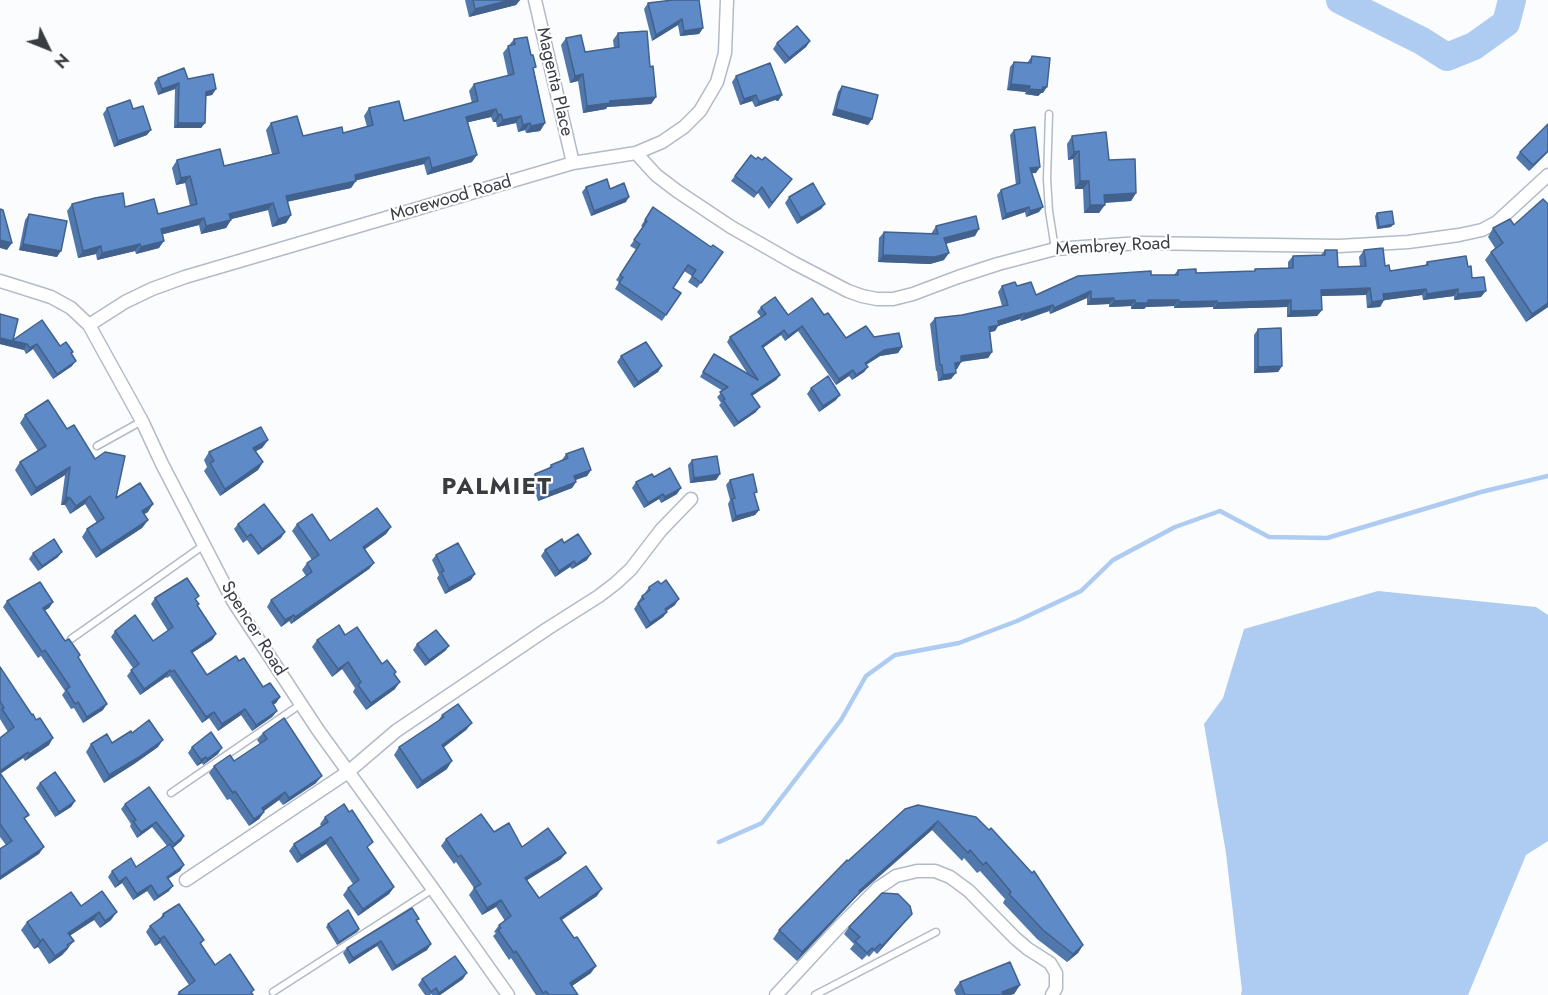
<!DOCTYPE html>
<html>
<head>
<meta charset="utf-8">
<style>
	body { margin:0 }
	#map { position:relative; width:1548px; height:995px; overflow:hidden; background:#fafcfe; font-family:Jost,sans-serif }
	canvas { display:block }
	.north { position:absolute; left:18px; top:18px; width:60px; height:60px; -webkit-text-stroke:4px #fff; paint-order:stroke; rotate:133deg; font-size:16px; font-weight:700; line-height:24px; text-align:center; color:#393d42 }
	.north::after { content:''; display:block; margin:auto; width:21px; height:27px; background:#393d42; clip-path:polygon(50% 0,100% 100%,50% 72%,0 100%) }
</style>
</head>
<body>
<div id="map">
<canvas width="1548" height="995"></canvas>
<div class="north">N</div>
</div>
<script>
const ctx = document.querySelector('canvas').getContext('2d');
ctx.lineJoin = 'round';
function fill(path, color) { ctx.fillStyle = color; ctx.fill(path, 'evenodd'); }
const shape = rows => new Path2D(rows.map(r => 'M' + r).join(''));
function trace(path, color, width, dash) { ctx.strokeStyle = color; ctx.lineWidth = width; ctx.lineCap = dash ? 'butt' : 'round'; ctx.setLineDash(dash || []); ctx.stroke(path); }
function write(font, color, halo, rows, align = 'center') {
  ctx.font = font + ' Jost,sans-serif'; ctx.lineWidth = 4.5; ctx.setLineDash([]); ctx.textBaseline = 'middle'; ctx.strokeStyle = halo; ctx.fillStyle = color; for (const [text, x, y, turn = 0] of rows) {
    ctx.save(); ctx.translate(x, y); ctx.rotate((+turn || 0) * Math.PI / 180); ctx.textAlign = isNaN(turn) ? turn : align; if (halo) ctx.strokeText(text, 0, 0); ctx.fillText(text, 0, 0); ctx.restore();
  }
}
fill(shape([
	[1378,591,1536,607,1548,615,1548,841,1526,855,1468,995,1241,995,1242,990,1226,853,1204,724,1223,698,1244,629]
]), '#aecbf2');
trace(shape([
	[719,842,762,823,841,720,866,676,895,655,959,643,1017,621,1081,591,1113,560,1175,527,1220,511,1269,537,1327,538,1481,492,1548,476]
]), '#aecbf2', 4.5);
trace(shape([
	[1340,0,1422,41,1447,57,1474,46,1506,23,1512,0]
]), '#aecbf2', 28);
const service = shape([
	[1049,114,1047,179,1049,211,1055,249],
	[97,446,142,421],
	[71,639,204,545],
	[171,793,301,704],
	[273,992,433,889],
	[815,995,936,932]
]);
const minor = shape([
	[535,0,573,163],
	[636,153,656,175,677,191,731,227,794,263,848,291,862,296,877,299,893,299,913,294,958,277,998,264,1055,249,1140,243,1339,246,1408,242,1459,235,1482,230,1497,222,1548,175],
	[0,281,51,297,71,308,89,325,142,421,162,464,233,601,318,730,433,889,508,995],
	[89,325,125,302,152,289,185,277,573,163,636,153,662,142,684,127,700,111,717,82,725,53,727,0],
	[186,880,348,772,396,731,547,629,599,596,616,583,631,569,661,530,691,499],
	[776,995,839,927,878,888,896,876,917,871,935,871,950,877,969,891,1015,938,1028,949,1050,963,1056,973,1056,988,1052,995]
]);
trace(service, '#b2bbc6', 9);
trace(minor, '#b2bbc6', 15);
trace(service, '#fff', 6);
trace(minor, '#fff', 12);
fill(shape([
	[465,0,520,0,516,5,469,17],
	[648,3,703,28,699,34,680,36,678,25,652,41,644,9],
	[618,33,650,67,656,97,651,104,607,107,606,109,583,113,578,81,570,83,561,45,566,38,585,52,614,48,613,40],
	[514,39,534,70,545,123,540,131,526,133,525,130,518,132,516,123,497,127,496,122,493,122,491,117,468,122,472,162,427,175,424,164,356,180,351,188,287,202,291,215,286,223,272,227,268,210,231,219,231,220,226,228,201,234,199,225,163,234,159,248,136,254,135,251,97,260,96,254,78,258,67,211,72,204,125,207,158,214,190,206,185,183,176,185,172,168,177,160,224,166,272,154,266,130,271,123,303,136,343,133,367,127,364,116,369,108,404,121,472,103,469,91,474,84,508,76,503,53],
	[810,41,806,47,785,64,773,49,777,43],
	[1032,56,1043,93,1041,93,1038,96,1025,94,1026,92,1007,90,1010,67,1014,62,1027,63],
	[736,76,782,95,778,101,775,100,755,107,752,101,740,105,732,82],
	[158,78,188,79,216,89,212,95,206,96,205,123,201,128,174,128,175,89,158,95,154,83],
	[842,86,872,119,868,125,832,115,838,92],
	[107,108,133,109,147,135,114,147,103,114],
	[1014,130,1036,173,1031,173,1039,212,1026,217,1025,212,1002,220,997,195,1001,190,1016,185,1010,135],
	[1072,136,1109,160,1136,193,1131,201,1105,203,1099,213,1084,213,1083,189,1075,189,1073,159,1068,160,1067,144],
	[1520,152,1548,152,1529,171,1516,158],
	[751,155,788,184,769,209,758,193,754,198,731,181],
	[586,187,610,189,626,202,591,216,582,192],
	[789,197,825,204,821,209,797,224,785,203],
	[653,207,711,247,723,252,697,288,688,282,692,276,684,271,673,288,681,293,662,321,615,289,619,282,616,280,637,250,630,246,643,227,641,226],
	[1377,213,1391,227,1377,229,1375,216],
	[29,214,57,257,19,250,25,220],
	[1514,225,1548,307,1526,322,1485,260,1491,252,1495,248,1488,237,1493,228],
	[936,226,975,236,946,244,944,260,930,264,878,262,879,238,884,232,931,234],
	[1325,250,1338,267,1360,266,1359,257,1364,250,1385,266,1390,271,1425,266,1427,262,1468,267,1472,278,1481,297,1454,300,1454,296,1423,300,1422,295,1384,300,1380,307,1367,308,1366,295,1321,296,1322,310,1317,316,1287,317,1287,307,1213,309,1213,307,1174,308,1174,306,1146,307,1144,309,1131,309,1131,306,1109,307,1109,304,1087,305,1087,298,1050,314,1049,311,1021,321,1020,319,998,326,995,331,990,332,992,352,988,358,961,362,957,369,955,369,951,379,938,381,937,371,936,371,930,324,935,318,962,315,1002,306,998,292,1002,286,1017,286,1036,295,1151,275,1174,275,1178,270,1196,273,1254,271,1255,269,1288,268,1288,262,1293,256,1321,255],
	[761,307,788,315,824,315,846,338,874,337,902,347,898,353,880,356,866,365,868,367,864,372,852,380,849,376,836,385,798,331,785,341,781,335,763,348,780,375,776,380,752,396,756,412,734,427,719,405,721,403,717,397,723,391,700,377,714,354,747,373,727,342,730,337,761,317,757,312],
	[0,314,13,340,60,346,73,352,71,354,72,366,53,379,33,349,26,354,24,350,0,344],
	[1258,329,1282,366,1278,372,1254,373,1254,335],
	[621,356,662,366,658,372,634,388,617,362],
	[811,388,836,400,819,412,807,394],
	[25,415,67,429,116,498,148,512,144,514,148,520,142,528,96,558,82,537,87,529,97,523,85,504,70,514,65,505,61,505,65,475,31,496,15,470,20,462,38,451,20,423],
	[268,440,262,448,256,451,263,462,258,470,220,496,204,471,207,467,204,460,209,452],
	[566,454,591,470,587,476,575,480,576,482,572,488,538,501,531,479,535,474,548,469,551,465,562,460],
	[692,460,720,474,716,480,690,483,688,465],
	[730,480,755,496,759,510,755,515,732,522,728,504,730,500,726,485],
	[636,482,677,494,661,503,659,499,644,508,632,488],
	[238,524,281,538,258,555,247,540,243,543,234,529],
	[297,524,330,541,391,527,386,534,364,550,374,563,369,569,291,624,289,621,281,627,267,607,271,600,306,576,302,570,307,563,312,560,292,531],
	[564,543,587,560,572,569,570,567,555,577,541,556,545,550],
	[33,553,58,557,38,571,29,559],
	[436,555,471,580,445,594,437,578,439,575,432,560],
	[649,587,675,605,666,611,667,612,663,617,646,629,634,609,638,603,638,602,642,596,645,594,645,593],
	[155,598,196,600,199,604,197,606,216,634,212,640,192,653,207,675,239,661,263,687,280,697,276,703,273,705,277,711,272,717,252,731,241,715,218,731,209,718,202,723,170,676,167,678,166,677,140,695,127,676,133,668,111,637,115,631,153,641,168,631,151,604],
	[7,601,53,602,49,608,45,610,65,641,78,658,103,710,83,723,74,708,71,709,62,695,65,691,41,656,38,658,3,607],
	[345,635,394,674,395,689,366,710,353,692,355,688,342,669,332,677,312,647,317,640],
	[417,644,449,646,445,651,425,666,413,650],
	[0,667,49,745,25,761,23,758,0,774,25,820,39,854,6,845,0,837,0,738,8,732,0,719],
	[442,715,472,723,466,730,443,748,447,769,417,789,394,755,399,747,438,721],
	[132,733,158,747,134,764,104,783,86,752,91,744,112,743],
	[263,733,316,783,283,805,279,800,264,811,264,812,259,819,249,826,230,799,227,800,209,773,214,766,234,761,260,744,257,740],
	[192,747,218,754,203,765,202,763,197,766,188,753],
	[40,783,75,801,71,807,55,817,36,788],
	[125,804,184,836,181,841,173,848,184,865,180,871,168,879,169,891,154,901,147,891,133,900,122,883,115,888,108,877,112,871,136,867,167,846,152,827,137,838,130,826,131,824,121,809],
	[918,805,1083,945,1078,953,1067,962,1037,939,1003,903,1005,899,980,871,977,873,964,858,962,861,932,830,858,895,797,961,773,939,779,930,848,861],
	[325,817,368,850,394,887,389,894,358,916,343,895,348,888,353,884,326,844,297,863,289,851,294,844,321,826,320,824],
	[494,832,522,847,561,859,527,880,539,898,597,896,562,920,591,973,572,986,578,995,536,995,511,958,509,960,493,936,496,933,494,932,499,925,505,921,496,907,482,915,469,895,474,888,456,862,454,864,441,846,446,839],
	[102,891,111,920,100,928,94,920,70,935,68,949,62,955,49,964,38,947,34,949,21,930,27,922,81,906],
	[163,914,204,940,201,944,215,965,252,993,253,995,177,995,179,992,189,985,160,943,155,946,146,932,150,926,159,920],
	[912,914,906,921,877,954,874,951,869,957,867,955,862,960,850,949,854,944,844,934,849,927],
	[417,922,431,944,427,950,392,971,377,946,349,964,343,953,347,948],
	[328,924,359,929,357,932,337,945,326,927],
	[422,979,463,979,440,995,432,995,432,994,430,995,425,995,418,985],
	[960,982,1020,985,1014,994,1010,995,956,995,954,990]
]), '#5178ac');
fill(shape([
	[510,0,520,0,516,5,469,17,475,9],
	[682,19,678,25,652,41,656,35],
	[703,28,699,34,680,36,684,31],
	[810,41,806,47,785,64,789,58],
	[583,74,578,81,570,83,575,76],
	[179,83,175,89,158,95,162,89],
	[1011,84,1030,86,1026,92,1007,90],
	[1043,87,1047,87,1043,93,1041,93,1038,96,1025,94,1029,89],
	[216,89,212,95,202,97,206,92],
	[756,95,752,101,740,105,744,99],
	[779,95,782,95,778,101,775,100,755,107,759,102],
	[656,97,651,104,607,107,606,109,583,113,587,106,610,101],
	[496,109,491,117,461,124,466,117],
	[836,109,872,119,868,125,832,115],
	[501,114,496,122,493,122,498,115],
	[521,116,516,123,497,127,503,120],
	[178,123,205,123,201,128,174,128],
	[530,123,525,130,518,132,523,125],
	[545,123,540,131,526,133,531,126],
	[151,130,147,135,114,147,118,141],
	[1079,151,1073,159,1068,160,1074,152],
	[1548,151,1548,152,1529,171,1533,165],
	[477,155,472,162,427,175,432,168],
	[429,157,424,164,350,182,355,175],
	[1040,167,1036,173,1026,174,1030,168],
	[190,176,185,183,176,185,181,178],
	[356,181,351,188,280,203,286,196],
	[1080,181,1089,181,1083,189,1075,189],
	[1136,193,1131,201,1099,203,1104,195],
	[629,197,626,202,591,216,594,211],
	[273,203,268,210,224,221,229,214],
	[825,204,821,209,797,224,801,218],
	[1090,205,1105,205,1099,213,1084,213],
	[1029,207,1025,212,1002,220,1006,214],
	[1043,207,1039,212,1026,217,1030,211],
	[291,215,286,223,272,227,278,219],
	[204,218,199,225,156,236,161,229],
	[231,220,226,228,201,234,206,226],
	[1394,224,1391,227,1377,229,1379,227],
	[979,229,975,236,940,245,944,238],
	[0,240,12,243,7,250,0,248],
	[164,241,159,248,136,254,141,247],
	[23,244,61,251,57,257,19,250],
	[140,244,135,251,97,260,102,253],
	[101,246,96,254,78,258,83,251],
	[949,253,944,260,930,264,878,262,883,255],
	[1370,288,1366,295,1317,296,1321,290],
	[1426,289,1422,295,1379,301,1383,294],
	[1458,289,1454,296,1423,300,1427,294],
	[1091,291,1087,298,1050,314,1054,308],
	[1486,291,1481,297,1454,300,1458,294],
	[1114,298,1109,304,1087,305,1091,299],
	[1135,300,1131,306,1109,307,1114,301],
	[1148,300,1179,300,1174,306,1146,307,1144,309,1131,309,1135,303],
	[1291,300,1287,307,1213,309,1217,303],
	[1384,300,1380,307,1367,308,1372,302],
	[1217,301,1213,307,1174,308,1179,302],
	[1548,303,1548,307,1526,322,1532,314],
	[1053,305,1049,311,1021,321,1025,314],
	[1322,310,1317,316,1287,317,1291,311],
	[1025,313,1020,319,998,326,995,331,984,333,989,327,998,321],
	[802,326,798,331,785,341,788,336],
	[784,330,781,335,758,351,762,346],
	[0,338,27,344,24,350,0,344],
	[37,344,33,349,26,354,30,348],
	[902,347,898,353,880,356,861,368,865,363,884,350],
	[992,352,988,358,956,362,961,356],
	[76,361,72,366,53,379,57,374],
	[961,362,957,369,950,369,955,363],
	[662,366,658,372,634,388,638,382],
	[1282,366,1278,372,1254,373,1258,367],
	[868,367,864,372,852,380,856,375],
	[853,370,849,376,836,385,839,379],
	[956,373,951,379,938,381,943,375],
	[780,375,776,380,747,399,751,394],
	[840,395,836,400,819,412,823,406],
	[760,407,756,412,734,427,738,422],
	[268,440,262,448,248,455,253,448],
	[263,462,258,470,220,496,225,489],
	[70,467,65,475,31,496,36,488],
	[591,470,587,476,570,482,574,476],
	[720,474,716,480,690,483,694,478],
	[576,482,572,488,538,501,542,495],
	[681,488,677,494,661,503,665,497],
	[663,494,659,499,644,508,648,503],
	[90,496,85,504,70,514,76,506],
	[66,497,70,498,65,505,61,505],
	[153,504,148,512,136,519,142,511],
	[759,510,755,515,732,522,736,516],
	[148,520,142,528,96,558,101,551],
	[391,527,386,534,358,554,363,547],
	[285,532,281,538,258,555,262,549],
	[62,552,58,557,38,571,42,566],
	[591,554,587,560,572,569,576,564],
	[574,561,570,567,555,577,559,571],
	[374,563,369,569,291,624,295,617],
	[475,574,471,580,445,594,449,588],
	[679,599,675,605,661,615,665,609],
	[53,602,49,608,39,614,43,608],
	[667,612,663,617,646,629,650,623],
	[294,615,289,621,281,627,285,620],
	[216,634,212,640,186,657,191,651],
	[449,646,445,651,425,666,429,660],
	[348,662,342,669,332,677,338,669],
	[170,670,166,677,140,695,144,689],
	[400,682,395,689,366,710,371,703],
	[280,697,276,703,267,708,272,702],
	[107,704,103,710,83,723,87,717],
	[245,709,241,715,218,731,222,724],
	[277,711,272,717,252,731,256,725],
	[214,712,209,718,202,723,206,717],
	[472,723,466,730,436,753,442,745],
	[53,738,49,745,25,761,29,754],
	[163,740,158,747,134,764,104,783,109,775],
	[222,748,218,754,203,765,207,759],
	[28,752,23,758,0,774,0,771],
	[206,757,202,763,197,766,201,760],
	[452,761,447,769,417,789,422,781],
	[322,776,316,783,283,805,289,798],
	[285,792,279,800,257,816,262,808],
	[75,801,71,807,55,817,59,812],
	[264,812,259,819,249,826,254,819],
	[938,821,932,830,858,895,797,961,802,952,859,891],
	[156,822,152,827,137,838,141,832],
	[184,836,181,841,170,850,174,844],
	[331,837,326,844,297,863,301,856],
	[44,847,39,854,0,880,0,877],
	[566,853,561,859,521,884,525,878],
	[184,865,180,871,163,882,167,877],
	[126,877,122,883,115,888,119,882],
	[151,885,147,891,133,900,137,894],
	[173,886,169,891,154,901,158,896],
	[394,887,389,894,358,916,363,909],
	[602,889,597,896,555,924,560,918],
	[501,900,496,907,482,915,487,908],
	[99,912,94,920,62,941,68,933],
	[117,912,111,920,100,928,105,921],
	[912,914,906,921,877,954,882,946],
	[359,929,357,932,337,945,339,942],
	[164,936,160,943,155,946,160,939],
	[43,939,38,947,34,949,40,941],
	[74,941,62,955,49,964,55,956],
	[381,941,377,946,349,964,353,958],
	[431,944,427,950,392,971,396,966],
	[1083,945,1078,953,1067,962,1073,954],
	[596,966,591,973,566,990,570,983],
	[467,973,463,979,440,995,437,995,439,993],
	[1020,985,1014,994,1010,995,1000,995,1002,992]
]), '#42618c');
const building = shape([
	[473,0,510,0,475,9,473,0],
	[673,0,699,0,703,28,684,31,682,19,656,35,648,3,673,0],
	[797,26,810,41,789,58,777,43,797,26],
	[647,31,650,67,653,66,656,97,610,101,610,103,587,106,583,74,575,76,566,38,581,35,585,52,619,47,618,33,647,31],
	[527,37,531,55,533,55,536,67,533,68,545,123,531,126,530,123,523,125,521,116,503,120,501,114,498,115,496,109,466,117,477,155,432,168,429,157,355,175,356,181,286,196,291,215,278,219,273,203,229,214,231,220,206,226,204,218,161,229,164,241,141,247,140,244,102,253,101,246,83,251,72,204,95,198,123,193,125,207,154,199,158,214,197,204,190,176,181,178,177,160,220,149,224,166,279,153,271,123,297,116,303,136,342,127,343,133,373,125,369,108,399,101,404,121,478,101,474,84,514,74,508,46,515,44,514,39,527,37],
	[1032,56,1050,58,1047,87,1043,87,1042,90,1029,89,1030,86,1011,84,1014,62,1031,63,1032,56],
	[770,63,782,95,779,95,759,102,756,95,744,99,736,76,770,63],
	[184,68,188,79,213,74,216,89,206,92,205,123,178,123,179,83,162,89,158,78,184,68],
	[842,86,878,95,872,119,836,109,842,86],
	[130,100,133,109,143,106,151,130,118,141,107,108,130,100],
	[1548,124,1548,151,1533,165,1520,152,1548,124],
	[1035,127,1040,167,1030,168,1043,207,1030,211,1029,207,1006,214,1001,190,1020,183,1014,130,1035,127],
	[1106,132,1109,160,1135,159,1136,193,1104,195,1105,205,1090,205,1089,181,1080,181,1079,151,1074,152,1072,136,1106,132],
	[751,155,756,159,758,157,762,160,765,157,792,179,772,203,762,187,757,193,735,176,751,155],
	[607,179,610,189,624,183,629,197,594,211,586,187,607,179],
	[813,183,825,204,801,218,789,197,813,183],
	[1543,199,1548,204,1548,303,1532,314,1491,252,1503,243,1493,228,1510,219,1514,225,1543,199],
	[653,207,711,247,713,245,723,252,701,283,692,276,696,270,688,265,673,288,681,293,666,315,619,283,623,277,620,275,640,244,634,240,647,221,645,220,653,207],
	[0,209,3,210,12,243,0,240,0,209],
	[1392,211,1394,224,1379,227,1377,213,1392,211],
	[29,214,67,221,61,251,23,244,29,214],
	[976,216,979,229,944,238,949,253,935,257,883,255,884,232,938,234,936,226,976,216],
	[1383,248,1385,266,1389,265,1390,271,1428,265,1427,262,1466,256,1468,267,1471,266,1472,278,1484,277,1486,291,1458,294,1458,289,1427,294,1426,289,1383,294,1384,300,1372,302,1370,288,1321,290,1322,310,1291,311,1291,300,1217,303,1217,301,1179,302,1179,300,1148,300,1148,303,1135,303,1135,300,1114,301,1114,298,1091,299,1091,291,1054,308,1053,305,1025,314,1025,313,998,321,999,325,989,327,992,352,961,356,961,362,955,363,956,373,943,375,942,365,940,365,935,318,962,315,1008,305,1002,286,1015,282,1017,286,1031,282,1036,295,1078,276,1151,271,1151,275,1178,275,1178,270,1196,269,1196,273,1255,271,1255,269,1293,268,1293,256,1325,255,1325,250,1337,250,1338,267,1366,266,1364,250,1383,248],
	[775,297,788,315,812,298,824,315,828,313,846,338,866,326,874,337,899,333,902,347,884,350,865,363,868,367,856,375,853,370,839,379,802,326,788,336,784,330,762,346,780,375,751,394,760,407,738,422,723,400,725,399,720,392,728,387,703,372,714,354,758,380,730,337,766,314,761,307,775,297],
	[0,314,18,319,13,340,42,320,60,346,66,342,73,352,71,353,76,361,57,374,37,344,30,348,27,344,0,338,0,314],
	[1281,328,1282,366,1258,367,1258,329,1281,328],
	[646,342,662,366,638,382,621,356,646,342],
	[828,376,840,395,823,406,811,388,828,376],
	[48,400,67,429,74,425,95,459,105,452,125,456,116,498,140,483,153,504,142,511,148,520,101,551,87,529,104,518,90,496,76,506,70,498,66,497,70,467,36,488,20,462,46,446,25,415,48,400],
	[261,427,268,440,253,448,263,462,225,489,210,463,214,461,209,452,261,427],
	[583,448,591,470,574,476,576,482,542,495,535,474,552,467,551,465,568,458,566,454,583,448],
	[717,456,720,474,694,478,692,460,717,456],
	[670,468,681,488,665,497,663,494,648,503,636,482,652,474,654,477,670,468],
	[753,474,757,492,754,493,759,510,736,516,732,499,735,498,730,480,753,474],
	[264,504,285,532,262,549,251,534,247,537,238,524,264,504],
	[377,508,391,527,363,547,374,563,295,617,294,615,285,620,271,600,312,572,307,563,319,555,297,524,312,514,330,541,377,508],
	[578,534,591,554,576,564,574,561,559,571,545,550,562,539,564,543,578,534],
	[54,539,62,552,42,566,33,553,54,539],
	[458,543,475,574,449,588,441,572,444,571,436,555,458,543],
	[187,578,199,596,195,599,199,604,197,605,216,634,191,651,207,675,236,656,239,661,244,658,263,687,270,683,280,697,272,702,277,711,256,725,245,709,222,724,214,712,206,717,174,670,171,672,170,670,144,689,131,670,139,664,115,631,135,615,153,641,173,627,155,598,187,578],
	[666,580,679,599,665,609,667,612,650,623,638,603,644,599,642,596,650,590,649,587,658,581,661,584,666,580],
	[40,582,53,602,43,608,65,641,69,639,80,655,78,657,107,704,87,717,78,702,75,704,66,689,70,687,45,650,42,652,7,601,40,582],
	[339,625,345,635,357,627,382,664,387,660,396,672,394,674,400,682,371,703,358,685,361,682,348,662,338,669,317,640,339,625],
	[436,630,449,646,429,660,417,644,436,630],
	[0,667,32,715,33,714,36,720,40,718,53,738,29,754,28,752,0,771,0,738,14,727,2,709,4,708,0,701,0,667],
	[458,704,472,723,442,745,452,761,422,781,399,747,444,717,442,715,458,704],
	[284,718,322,776,289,798,285,792,262,808,264,812,254,819,235,791,233,793,214,766,230,755,234,761,267,739,263,733,284,718],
	[149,720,163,740,139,757,109,775,91,744,107,734,112,743,131,731,132,733,149,720],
	[211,732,222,748,207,759,206,757,201,760,192,747,211,732],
	[55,772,75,801,59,812,40,783,55,772],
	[0,773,29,815,24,818,44,847,0,877,0,849,12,841,0,824,0,773],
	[149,787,184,836,174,844,156,822,141,832,133,821,136,820,125,804,149,787],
	[344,804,349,812,352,810,373,842,367,847,394,887,363,909,348,888,359,880,331,837,301,856,294,844,328,822,325,817,344,804],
	[918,805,976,817,989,830,991,828,1032,873,1034,871,1083,945,1073,954,1043,930,1009,894,1011,892,986,862,983,865,970,850,968,853,938,821,859,891,861,891,802,952,779,930,847,860,848,861,905,809,918,805],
	[481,814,494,832,509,823,522,847,548,828,566,853,525,878,539,898,586,866,602,889,560,918,574,938,577,937,596,966,570,983,578,995,549,995,546,991,543,993,516,951,514,953,498,930,501,928,499,925,511,916,501,900,487,908,474,888,481,884,461,855,458,857,446,839,481,814],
	[170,844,184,865,167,877,173,886,158,896,151,885,137,894,126,877,119,882,112,871,131,858,136,867,170,844],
	[102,891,117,912,105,921,99,912,68,933,74,941,67,945,68,947,55,956,43,939,40,941,27,922,71,892,81,906,102,891],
	[882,893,898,894,910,906,912,914,882,946,880,944,874,950,872,948,867,953,855,941,860,937,849,927,882,893],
	[179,904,204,940,200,943,215,965,230,954,254,990,251,992,253,995,181,995,179,992,195,981,164,936,160,939,150,926,164,916,163,914,179,904],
	[412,908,419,919,416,920,431,944,396,966,381,941,353,958,347,948,412,908],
	[348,910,359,929,339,942,328,924,348,910],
	[455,956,467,973,439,993,436,988,431,992,422,979,455,956],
	[1010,962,1020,985,1002,992,1004,995,965,995,960,982,1010,962]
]);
fill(building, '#5e8bc8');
trace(building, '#42618c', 1.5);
write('18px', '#393d42', '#fff', [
	["Magenta Place",554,82,77],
	["Morewood Road",451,199,-16],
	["Membrey Road",1113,247,-3],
	["Spencer Road",253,629,58]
]);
ctx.letterSpacing = '1.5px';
write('bold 24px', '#393d42', '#fff', [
	["PALMIET",497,488]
]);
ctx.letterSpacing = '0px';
</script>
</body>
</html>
